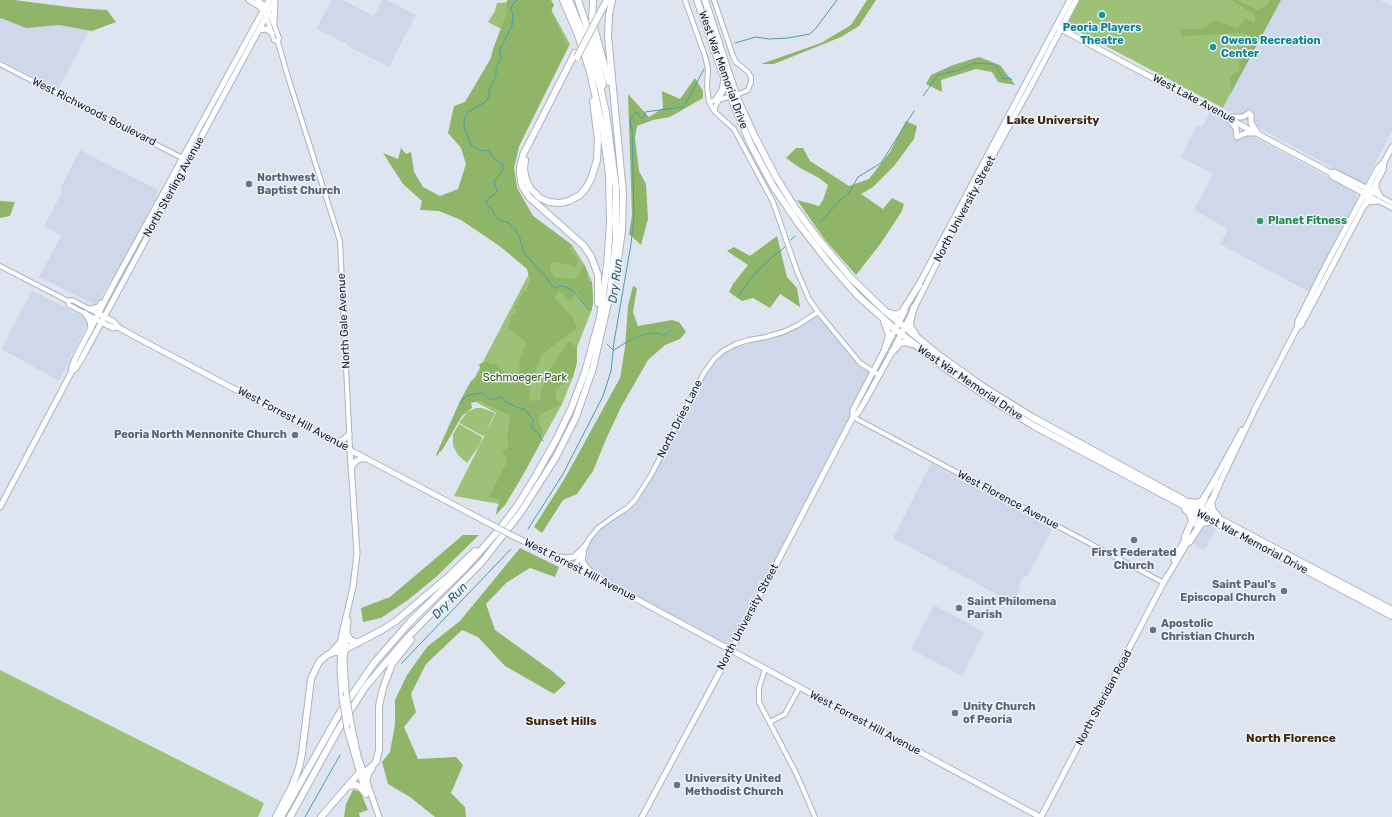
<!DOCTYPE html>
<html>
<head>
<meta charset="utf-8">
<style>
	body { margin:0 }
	canvas { display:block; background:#dfe5f0 }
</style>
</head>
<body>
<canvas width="1392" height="817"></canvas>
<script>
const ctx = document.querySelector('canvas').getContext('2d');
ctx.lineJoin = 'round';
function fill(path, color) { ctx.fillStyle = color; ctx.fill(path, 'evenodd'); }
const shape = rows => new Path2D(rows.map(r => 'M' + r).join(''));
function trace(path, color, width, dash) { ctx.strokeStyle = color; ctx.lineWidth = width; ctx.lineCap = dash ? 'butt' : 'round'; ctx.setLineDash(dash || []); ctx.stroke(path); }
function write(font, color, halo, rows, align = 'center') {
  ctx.font = font + ' Rubik,sans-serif'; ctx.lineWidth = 3; ctx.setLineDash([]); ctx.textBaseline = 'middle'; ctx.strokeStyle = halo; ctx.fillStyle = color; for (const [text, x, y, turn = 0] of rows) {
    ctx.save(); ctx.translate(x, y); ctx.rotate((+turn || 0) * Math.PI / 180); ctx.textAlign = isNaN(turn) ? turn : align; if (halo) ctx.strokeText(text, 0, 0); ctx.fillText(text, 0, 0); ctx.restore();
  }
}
fill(shape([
	[332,0,343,0,374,16,382,0,387,0,416,15,389,67,353,49,345,43,316,29],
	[1278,0,1380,0,1392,6,1392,131,1364,185,1223,108],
	[0,9,91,27,58,90,0,59],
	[1210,113,1350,189,1356,193,1357,198,1355,204,1309,292,1220,244,1228,229,1194,210,1213,174,1181,157,1196,127,1202,126],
	[80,150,158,190,155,200,116,273,109,283,98,303,93,304,39,277,61,236,44,226,60,196,62,185],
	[32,290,81,316,87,321,87,325,59,381,1,349],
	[818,312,860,363,873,372,730,649,575,566,587,543,598,529,627,508,651,475,708,367,727,349,788,330],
	[931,463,1053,528,1027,577,1024,576,1018,586,1021,588,1013,603,893,538],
	[1206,524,1216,529,1205,549,1203,549,1202,550,1195,546,1196,544,1191,544,1201,527,1204,527],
	[934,605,984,632,962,676,911,649]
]), '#cfd8ea');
fill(shape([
	[546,0,570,44,519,146,514,168,517,188,533,216,572,245,584,264,592,282,593,303,591,312,577,347,577,362,573,377,562,404,524,473,505,505,454,496,496,413,465,396,531,270,449,208,471,165,474,107,501,29,488,22,495,11,497,3],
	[1078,0,1278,0,1223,108,1072,28,1069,24,1069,18],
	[476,408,482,408,495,413,485,435,483,436,459,423,467,412],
	[459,424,482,437,482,439,479,446,467,463,458,455,453,446,453,434],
	[0,670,264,803,258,817,0,817]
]), '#9dc277');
fill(shape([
	[0,0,14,0,77,8,107,10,116,22,92,31,59,25,26,28,1,18,0,19],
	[507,0,551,0,554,5,551,11,568,47,519,146,514,168,517,188,533,216,572,245,569,248,578,260,576,267,556,262,550,264,551,272,556,278,572,279,577,278,584,264,588,273,587,280,592,282,593,303,591,312,576,291,571,302,562,293,558,291,555,298,573,318,577,328,542,354,531,383,529,394,531,401,540,400,542,388,550,369,569,341,577,347,577,362,573,377,556,389,556,400,562,404,541,414,538,422,542,428,541,441,524,473,505,505,496,515,497,508,501,500,489,497,507,462,506,458,502,452,507,448,509,443,507,436,510,419,509,415,479,401,471,403,472,408,462,416,441,452,440,451,437,456,436,455,460,401,471,381,477,376,481,370,479,364,489,361,490,364,495,364,501,370,515,378,519,373,520,359,526,342,509,328,511,315,516,313,515,307,524,292,526,292,531,277,529,276,527,269,501,247,461,220,439,211,420,210,422,201,403,184,383,153,398,159,401,148,406,154,411,152,414,172,423,187,440,196,458,189,466,164,461,148,448,133,454,106,465,102,491,58,493,49,506,15],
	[867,0,876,0,859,26,841,37,774,64,761,64,821,43,851,25],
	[1233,0,1237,0,1257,10,1266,6,1270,0,1281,0,1231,93,1230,76,1239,71,1240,47,1248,46,1253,38,1244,33,1181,36,1180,29,1203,29,1214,20,1238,28,1245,19,1255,22,1255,14,1232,1],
	[979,57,1000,65,1015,85,998,82,992,72,976,69,941,80,942,92,926,84,931,75,953,65],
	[695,78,703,91,703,98,670,117,653,120,637,126,635,138,639,171,646,184,648,219,641,245,629,234,632,215,628,94,649,117,663,108,662,91,680,99],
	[906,121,917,126,914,139,894,166,873,187,861,194,883,209,892,198,904,204,902,211,881,243,856,275,825,240,797,200,819,206,823,200,828,185,819,178,800,168,786,158,796,148,803,148,810,161,849,186,869,179,890,152],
	[0,201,15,202,10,216,0,218],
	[777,236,787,277,797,288,800,307,780,294,770,308,753,298,742,301,729,292,733,284,748,265,727,251,734,247,750,256],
	[633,286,637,288,633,312,638,326,672,320,679,322,686,332,680,339,665,345,648,360,621,407,607,437,593,471,577,494,563,500,542,533,534,527,565,478,620,378,625,348,628,306],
	[463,535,479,535,436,577,408,600,381,618,363,622,361,608,390,597],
	[520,548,559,567,555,577,530,568,506,583,486,604,495,630,552,671,566,683,554,694,505,666,478,637,462,630,426,664,411,694,416,712,404,727,418,759,456,757,463,765,451,793,465,807,466,817,435,817,410,797,388,784,382,762,390,752,395,725,395,700,407,675,427,647,460,621],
	[353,790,360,791,368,810,359,813,360,817,344,817,346,804]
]), '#8fb569');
trace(shape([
	[517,0,514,3,511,8,513,16,512,26,500,49,500,52,501,58,496,68,496,76,489,91,489,97,485,102,468,112,464,119,464,127,471,145,480,150,489,151,495,160,502,164,503,168,501,173,495,179,494,183,497,190,496,193,488,199,486,203,488,206,492,209,495,216,500,220,509,223,514,228,519,235,524,253,546,277,552,286,556,288,560,286,566,287,573,291,589,310],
	[735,43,756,37,769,39,788,38,810,34,816,28,837,0],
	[923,96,938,75,959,70,974,63,992,64,997,67,1003,79,1010,78,1012,80],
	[820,223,840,200,849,193,858,177,881,163,914,111],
	[791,240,795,236],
	[738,296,752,277,762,266,785,247],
	[607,344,613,350],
	[614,350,630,340,645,334,655,333,665,335,671,330],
	[461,403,465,397,469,395,483,393,490,400,501,397,504,399,506,402,521,409,525,409,528,413,528,414,534,420,531,425,532,428,537,432,543,441],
	[528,529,563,474,603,396,611,371,614,342,631,244,634,216,632,129,630,123,631,119,635,113,638,113,641,118,643,118,645,116,645,112,682,107,686,103,704,69],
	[401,664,511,549],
	[305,817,340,755]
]), '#48a0a8', 1);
const minor = shape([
	[685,0,705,56,708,69,707,87,709,102,715,112,734,129,773,202,797,271,809,299,818,312,860,363,879,375],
	[269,12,279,38,278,42,288,77,340,241,350,449],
	[266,16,274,40,278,42],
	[0,64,188,161],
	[709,102,737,95,748,90,751,82,751,77,748,72,736,62,733,56,714,0],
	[715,112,715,107,719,100],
	[1372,192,1392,203],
	[1369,196,1392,208],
	[0,266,68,301,72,300,99,314],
	[68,301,69,305,96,319],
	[853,417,1164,583],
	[575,566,589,539,598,528,616,515,627,508,635,500,651,475,704,373,714,359,723,351,736,344,749,340,766,337,783,332,798,325,818,312],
	[765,669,759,688,759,702,797,775,815,817],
	[770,722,785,714,799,688]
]);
const major = shape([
	[249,0,259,6,264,12],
	[258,0,267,9],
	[274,23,275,4],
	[1059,28,1331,173,1332,176,1369,196],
	[259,30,266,29,272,33],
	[1251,115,1251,123,1257,132],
	[1229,117,1243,117,1249,113],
	[1229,119,1236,128,1237,137],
	[1237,137,1246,133,1256,133],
	[1331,173,1334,172,1370,190],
	[1376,184,1376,188,1380,196],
	[1365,205,1368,202,1378,201],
	[917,288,1070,0],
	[90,309,99,307,101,303],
	[85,313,90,321,91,329],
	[99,314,114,322,118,327,132,335,492,525],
	[99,321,113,328,118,327],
	[1297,328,1301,325,1376,183,1383,170,1384,162],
	[71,372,76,368,81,360,275,0],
	[853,417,853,410,905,311],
	[336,442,343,440,349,434],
	[351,468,355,462,360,459,366,459],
	[1213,483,1242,430],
	[1218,487,1255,409,1297,328,1298,321,1325,267,1378,168,1384,162,1392,147],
	[0,507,71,373,72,366,75,359,112,287,269,0],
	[1192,524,1205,499],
	[1197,526,1211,500],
	[513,536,575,566,1040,817],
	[584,549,582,561,586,567,593,574],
	[560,557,567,558,574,557,586,545],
	[1174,560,1187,535],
	[1166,579,1190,538],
	[346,692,344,660,348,620],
	[342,698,340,669,341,638,353,587,357,553,350,449],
	[351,723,358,756,379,817],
	[347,729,365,791],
	[642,817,731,651,853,417,858,413,865,401,892,352,968,201,1032,84,1076,0],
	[1041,817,1167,576]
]);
const highway = shape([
	[578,0,595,51,603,85],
	[593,0,592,20,609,82],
	[612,0,609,15,608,36,623,193,622,230,616,275],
	[697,0,733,103,751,145,773,186,798,223,829,263,858,296,895,329,949,371,995,402,1034,426,1392,616],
	[705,0,726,65,738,100,755,137,776,177,796,209,819,240,851,278,885,311,940,356,982,386,1032,417,1191,504,1392,610],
	[599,15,607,0],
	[575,53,523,155,520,167,520,175,522,186,529,197,583,245,591,256,598,275,598,303],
	[716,100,722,91,724,82],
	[525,160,524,169,526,179,530,188,540,198,549,202,560,203,569,201,580,195,586,188,591,179,597,160,598,140,593,101],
	[914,307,910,322,911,328,915,333],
	[889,313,896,315,902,312,919,285],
	[884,321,889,335,885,349],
	[892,352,900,343,906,342,911,344],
	[1191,502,1196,503,1202,501,1215,480],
	[1185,509,1190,514,1192,521,1185,537],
	[1218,516,1213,511,1211,503,1219,484],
	[1189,542,1201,524,1205,522,1211,522],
	[346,632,350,640,358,643],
	[331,653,341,642],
	[366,781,369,772,372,768],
	[348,786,356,785,360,787,366,794],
	[276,817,292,786,299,768,302,753,311,679,319,662,327,655,334,652,340,652,382,630,396,621,449,576,475,551],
	[281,817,339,714,374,663,410,622,467,566,498,531,517,506,535,477,556,440,571,409,585,372,600,317,607,265,610,223,609,175,603,130,590,72,578,35,563,0],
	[290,817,338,730,366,686,407,638,482,562,521,512,556,457,576,417,583,397,593,368,610,294,616,238,616,188,606,113,601,90,587,43,569,0],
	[321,817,359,773,367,771,376,762,379,750,379,706,383,688,392,664,411,640]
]);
trace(minor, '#adb3bd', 6);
trace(major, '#adb3bd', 7);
trace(highway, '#adb3bd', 8);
trace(minor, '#fff', 4);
trace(major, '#fff', 5);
trace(highway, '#fff', 6);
const majorBridge = shape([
	[492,525,513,536],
	[346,692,351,723],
	[342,698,347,729]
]);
const highwayBridge = shape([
	[577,57,599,15]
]);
trace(majorBridge, '#adb3bd', 7, []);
trace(highwayBridge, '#adb3bd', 8, []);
trace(majorBridge, '#fff', 5);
trace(highwayBridge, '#fff', 6);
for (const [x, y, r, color] of [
	[1102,15,4,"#0f9aa8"],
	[1213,47,4,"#0f9aa8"],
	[249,184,4,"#6b7280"],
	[1260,221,4,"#2e9e5b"],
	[295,435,4,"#6b7280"],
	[1134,540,4,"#6b7280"],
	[1284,591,4,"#6b7280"],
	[959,608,4,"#6b7280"],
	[1153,630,4,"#6b7280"],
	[955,713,4,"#6b7280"],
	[677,785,4,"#6b7280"]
]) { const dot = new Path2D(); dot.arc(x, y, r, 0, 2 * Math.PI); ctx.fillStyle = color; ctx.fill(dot); trace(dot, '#ecf2fd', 1.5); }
write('bold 11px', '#0d838f', '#ecf2fd', [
	["Peoria Players",1102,28],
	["Theatre",1102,41],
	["Owens Recreation",1221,41,"left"],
	["Center",1221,54,"left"]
]);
write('11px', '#202226', '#ecf2fd', [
	["West War Memorial Drive",723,70,70],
	["West Lake Avenue",1194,99,28],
	["West Richwoods Boulevard",94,112,27],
	["North Sterling Avenue",174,187,-61],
	["North University Street",965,209,-62],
	["North Gale Avenue",344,321,-93],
	["West War Memorial Drive",970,383,34],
	["West Forrest Hill Avenue",293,419,28],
	["North Dries Lane",680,419,-63],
	["West Florence Avenue",1008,500,28],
	["West War Memorial Drive",1252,542,28],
	["West Forrest Hill Avenue",580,570,27],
	["North University Street",748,617,-62],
	["North Sheridan Road",1104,698,-62],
	["West Forrest Hill Avenue",865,723,28]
]);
write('bold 11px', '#5b616d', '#ecf2fd', [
	["Northwest",257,178],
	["Baptist Church",257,191],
	["Peoria North Mennonite Church",287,435,"right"],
	["First Federated",1134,553,"center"],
	["Church",1134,566,"center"],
	["Saint Paul's",1276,585,"right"],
	["Episcopal Church",1276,598,"right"],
	["Saint Philomena",967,602],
	["Parish",967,615],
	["Apostolic",1161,624],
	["Christian Church",1161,637],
	["Unity Church",963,707],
	["of Peoria",963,720],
	["University United",685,779],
	["Methodist Church",685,792]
], 'left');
write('bold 11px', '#27864d', '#ecf2fd', [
	["Planet Fitness",1268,221]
], 'left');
write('11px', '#375801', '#ecf2fd', [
	["Schmoeger Park",525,378]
]);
write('bold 12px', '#45270b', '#ecf2fd', [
	["Lake University",1053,121],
	["Sunset Hills",561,722],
	["North Florence",1291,739]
]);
write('italic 12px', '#275c60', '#ecf2fd', [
	["Dry Run",616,281,-82],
	["Dry Run",450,601,-46]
]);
</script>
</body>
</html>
